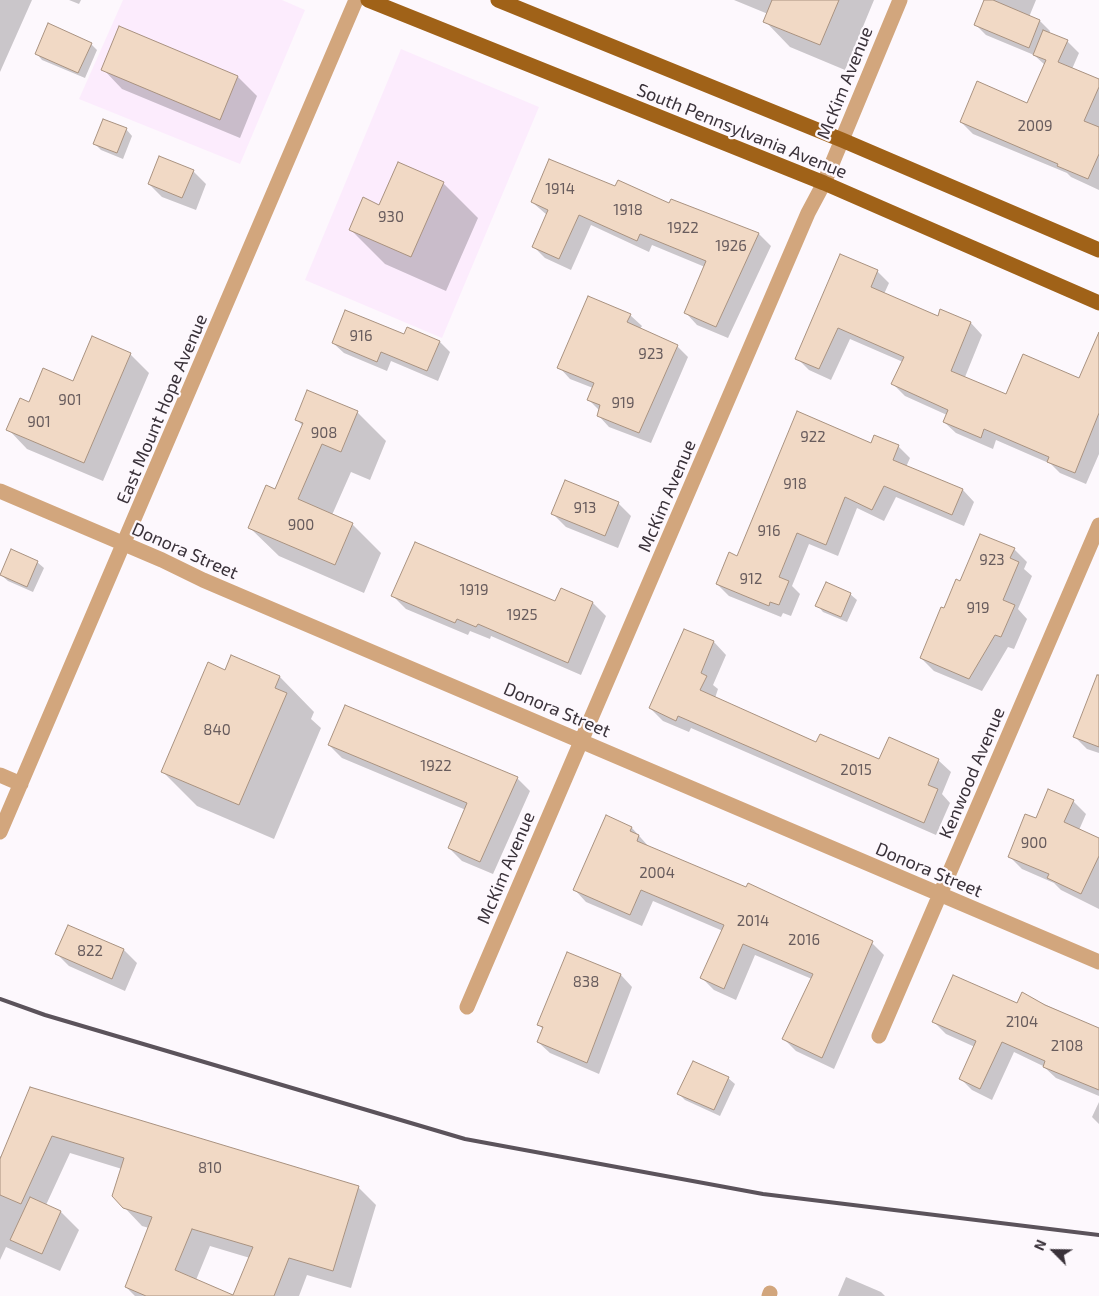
<!DOCTYPE html>
<html>
<head>
<meta charset="utf-8">
<style>
	body { margin:0 }
	#map { position:relative; width:1099px; height:1296px; overflow:hidden; background:#fdf8fd; font-family:"Exo 2",sans-serif }
	canvas { display:block }
	.north { position:absolute; left:1029px; top:1226px; width:50px; height:50px; -webkit-text-stroke:4px #fdf8fd; paint-order:stroke; rotate:293deg; font-size:14px; font-weight:700; line-height:20px; text-align:center; color:#3a323a }
	.north::after { content:''; display:block; margin:auto; width:18px; height:22px; background:#3a323a; clip-path:polygon(50% 0,100% 100%,50% 72%,0 100%) }
</style>
</head>
<body>
<div id="map">
<canvas width="1099" height="1296"></canvas>
<div class="north">N</div>
</div>
<script>
const ctx = document.querySelector('canvas').getContext('2d');
ctx.lineJoin = 'round';
function fill(path, color) { ctx.fillStyle = color; ctx.fill(path, 'evenodd'); }
const shape = rows => new Path2D(rows.map(r => 'M' + r).join(''));
function trace(path, color, width, dash) { ctx.strokeStyle = color; ctx.lineWidth = width; ctx.lineCap = dash ? 'butt' : 'round'; ctx.setLineDash(dash || []); ctx.stroke(path); }
function write(font, color, halo, rows, align = 'center') {
  ctx.font = font + ' "Exo 2",sans-serif'; ctx.lineWidth = 4.5; ctx.setLineDash([]); ctx.textBaseline = 'middle'; ctx.strokeStyle = halo; ctx.fillStyle = color; for (const [text, x, y, turn = 0] of rows) {
    ctx.save(); ctx.translate(x, y); ctx.rotate((+turn || 0) * Math.PI / 180); ctx.textAlign = isNaN(turn) ? turn : align; if (halo) ctx.strokeText(text, 0, 0); ctx.fillText(text, 0, 0); ctx.restore();
  }
}
fill(shape([
	[123,0,282,0,305,10,240,164,79,99],
	[401,49,539,107,442,338,305,280]
]), '#fcecfd');
fill(shape([
	[0,0,32,0,0,72],
	[69,0,81,0,79,4],
	[734,0,874,0,845,70,790,47,765,21,768,14],
	[986,0,1036,0,1029,17,1040,21,1050,31,1049,34,1067,41,1079,53,1072,69,1099,81,1099,190,1071,177,1067,173,973,134,961,122,1028,105,1045,65,1034,55,986,35,976,25],
	[91,44,97,50,85,78,42,60,36,53],
	[103,69,238,77,257,96,240,138,122,89],
	[126,129,132,136,123,159,101,150,95,144],
	[193,171,206,184,196,210,162,197,149,184],
	[443,183,478,218,446,291,385,264,350,229],
	[616,187,669,205,671,200,759,234,771,246,728,338,697,325,686,313,705,267,652,245,649,252,591,225,571,270,545,258,533,246,547,215,532,202],
	[877,271,889,283,884,294,938,317,941,311,971,323,982,335,965,377,1007,396,1099,377,1099,454,1086,484,1060,473,1051,464,996,440,993,449,956,433,944,422,947,415,905,396,893,384,903,362,850,339,831,380,809,370,797,358],
	[630,315,642,326,640,329,677,346,688,357,651,443,609,427,598,415,600,411,589,400,593,388,570,379,559,367],
	[404,336,440,342,450,352,438,381,391,361,387,371,344,353,333,343],
	[130,354,149,373,103,481,27,449,8,429,30,404],
	[357,412,386,441,370,480,351,472,332,515,352,524,381,553,364,593,279,556,250,528,276,491,303,426,296,419],
	[871,445,898,446,910,458,906,467,963,490,974,502,964,526,896,497,884,521,857,508,838,556,809,544,792,586,800,594,791,616,783,613,781,617,729,596,717,584,737,557],
	[566,482,618,503,631,516,618,548,566,527,553,514],
	[1014,549,1027,562,1024,569,1032,576,1018,609,1027,619,1014,649,1008,647,982,691,934,671,921,658,944,609,961,583],
	[37,562,44,568,33,592,8,581,1,575],
	[562,590,593,603,606,616,581,675,491,636,490,639,470,631,468,635,406,609,393,596,556,603],
	[850,594,857,600,847,622,823,612,817,605],
	[685,630,714,642,726,655,713,685,718,689,715,698,817,743,880,761,938,760,951,772,942,794,950,803,936,835,691,728,689,732,663,721,650,708],
	[232,657,280,677,314,712,311,719,321,728,274,839,197,806,162,771,225,671],
	[1099,674,1099,753,1087,749,1075,737],
	[329,745,517,778,530,791,493,874,462,861,449,848,466,810,342,758],
	[1073,801,1086,814,1079,830,1099,840,1099,909,1061,890,1054,883,1022,869,1009,856,1037,820],
	[606,816,632,828,650,848,872,943,884,955,834,1069,796,1051,784,1039,812,979,755,955,736,1000,714,990,702,978,723,931,653,901,642,926,586,902,574,889],
	[68,926,124,950,137,963,125,991,69,966,56,953],
	[568,954,621,975,632,987,599,1074,550,1053,538,1042,543,1029,538,1024],
	[1022,994,1092,1026,1099,1033,1099,1096,1056,1078,1043,1066,1014,1052,992,1100,972,1090,960,1078,975,1047,946,1034,934,1022,1018,1004],
	[728,1078,735,1084,720,1116,685,1100,679,1094],
	[31,1089,358,1187,376,1205,351,1288,307,1275,299,1296,234,1296,250,1258,210,1246,196,1280,233,1296,135,1296,126,1287,149,1228,142,1226,124,1207,122,1169,70,1153,46,1205,61,1212,79,1230,60,1271,6,1247,0,1260,0,1156,2,1157],
	[1099,1102,1099,1124,1092,1117],
	[846,1277,881,1292,885,1296,838,1296]
]), '#0003');
const building = shape([
	[772,0,839,0,820,45,763,22,772,0],
	[984,0,993,0,1040,20,1029,48,974,25,984,0],
	[48,23,92,43,78,73,35,54,48,23],
	[119,26,238,76,220,120,101,70,119,26],
	[1043,30,1068,40,1058,62,1099,79,1099,87,1084,121,1099,127,1099,154,1088,179,1057,166,1058,164,960,122,977,81,1027,103,1046,60,1033,55,1043,30],
	[103,119,127,128,117,153,93,144,103,119],
	[159,156,194,170,182,198,148,184,159,156],
	[549,159,615,186,618,180,669,203,671,199,759,233,716,327,684,313,706,261,640,234,637,241,579,215,559,259,532,247,548,210,531,202,549,159],
	[398,162,444,182,411,257,349,230,363,197,379,205,398,162],
	[840,254,878,270,871,287,938,316,940,309,971,322,951,371,1006,394,1023,354,1079,378,1099,332,1099,413,1075,473,1047,462,1049,457,984,429,981,438,943,422,948,410,891,384,904,357,838,328,819,369,795,359,840,254],
	[588,296,631,314,627,322,678,345,639,433,597,416,600,405,587,400,594,383,557,368,588,296],
	[345,310,404,334,407,327,440,341,427,371,381,352,377,362,332,343,345,310],
	[92,336,131,353,84,463,6,430,20,398,29,402,43,368,73,381,92,336],
	[307,390,358,411,341,452,322,444,298,499,353,523,335,565,248,528,266,485,275,489,303,423,295,420,307,390],
	[797,411,871,443,874,435,899,445,893,460,963,489,952,515,884,486,872,510,845,497,826,545,797,533,779,577,789,581,779,605,770,602,769,606,716,584,729,552,737,556,797,411],
	[565,480,619,502,605,536,551,514,565,480],
	[980,534,1015,548,1010,558,1019,562,1003,600,1015,605,1001,637,995,635,969,679,920,658,941,607,944,608,956,579,960,581,980,534],
	[415,542,555,601,561,588,593,602,568,663,478,624,476,627,457,619,455,623,391,596,415,542],
	[11,549,38,561,27,587,0,575,11,549],
	[826,582,851,593,841,617,815,606,826,582],
	[684,629,714,641,701,673,707,676,700,690,816,742,820,734,879,759,889,737,939,759,928,785,938,789,924,823,678,716,676,721,649,708,684,629],
	[231,655,280,676,275,688,287,693,239,805,161,772,208,662,225,670,231,655],
	[1097,675,1099,675,1099,747,1073,737,1097,675],
	[345,705,518,777,480,862,448,848,467,803,328,745,345,705],
	[1048,789,1074,800,1064,822,1099,838,1099,856,1081,894,1047,878,1049,874,1008,857,1025,814,1036,818,1048,789],
	[606,815,632,827,630,831,639,835,637,841,746,887,748,883,873,941,822,1058,782,1039,813,974,743,944,724,989,700,978,724,925,641,890,630,915,573,890,606,815],
	[68,925,124,949,112,979,55,954,68,925],
	[567,952,621,974,587,1063,537,1042,543,1027,537,1025,567,952],
	[953,975,1017,1003,1022,992,1045,1005,1099,1028,1099,1090,1043,1067,1045,1061,1002,1042,980,1089,959,1079,976,1041,932,1022,953,975],
	[693,1061,729,1077,714,1110,677,1094,693,1061],
	[30,1087,359,1186,333,1271,289,1258,274,1296,146,1296,125,1287,152,1217,123,1208,112,1196,124,1158,52,1136,21,1204,0,1195,0,1159,30,1087],
	[192,1229,253,1247,233,1295,175,1270,192,1229],
	[30,1197,61,1211,42,1254,10,1240,30,1197]
]);
fill(building, '#f1d9c5');
trace(building, '#a99280', 1);
trace(shape([
	[0,491,162,560,203,580,1099,962],
	[0,775,21,784],
	[0,832,356,0],
	[467,1007,808,213,824,183,900,0],
	[879,1036,1099,525],
	[769,1296,770,1293]
]), '#d2a67d', 15);
trace(shape([
	[368,0,824,183,1099,303],
	[498,0,842,140,1099,250]
]), '#a06218', 15);
trace(shape([
	[0,999,45,1015,465,1139,763,1194,1099,1235]
]), '#5b535b', 4);
write('15px', '#685c5d', null, [
	["2009",1035,126],
	["1914",560,189],
	["1918",628,210],
	["930",391,217],
	["1922",683,228],
	["1926",731,246],
	["916",361,336],
	["923",651,354],
	["901",70,400],
	["919",623,403],
	["901",39,422],
	["908",324,433],
	["922",813,437],
	["918",795,484],
	["913",585,508],
	["900",301,525],
	["916",769,531],
	["923",992,560],
	["912",751,579],
	["1919",474,590],
	["919",978,608],
	["1925",522,615],
	["840",217,730],
	["1922",436,766],
	["2015",856,770],
	["900",1034,843],
	["2004",657,873],
	["2014",753,921],
	["2016",804,940],
	["822",90,951],
	["838",586,982],
	["2104",1022,1022],
	["2108",1067,1046],
	["810",210,1168]
]);
write('18px', '#3a323a', '#fdf8fd', [
	["McKim Avenue",845,83,-68],
	["South Pennsylvania Avenue",742,131,22],
	["East Mount Hope Avenue",162,409,-67],
	["McKim Avenue",667,496,-67],
	["Donora Street",185,551,24],
	["Donora Street",557,710,23],
	["Kenwood Avenue",972,773,-67],
	["McKim Avenue",506,868,-67],
	["Donora Street",929,870,23]
]);
</script>
</body>
</html>
